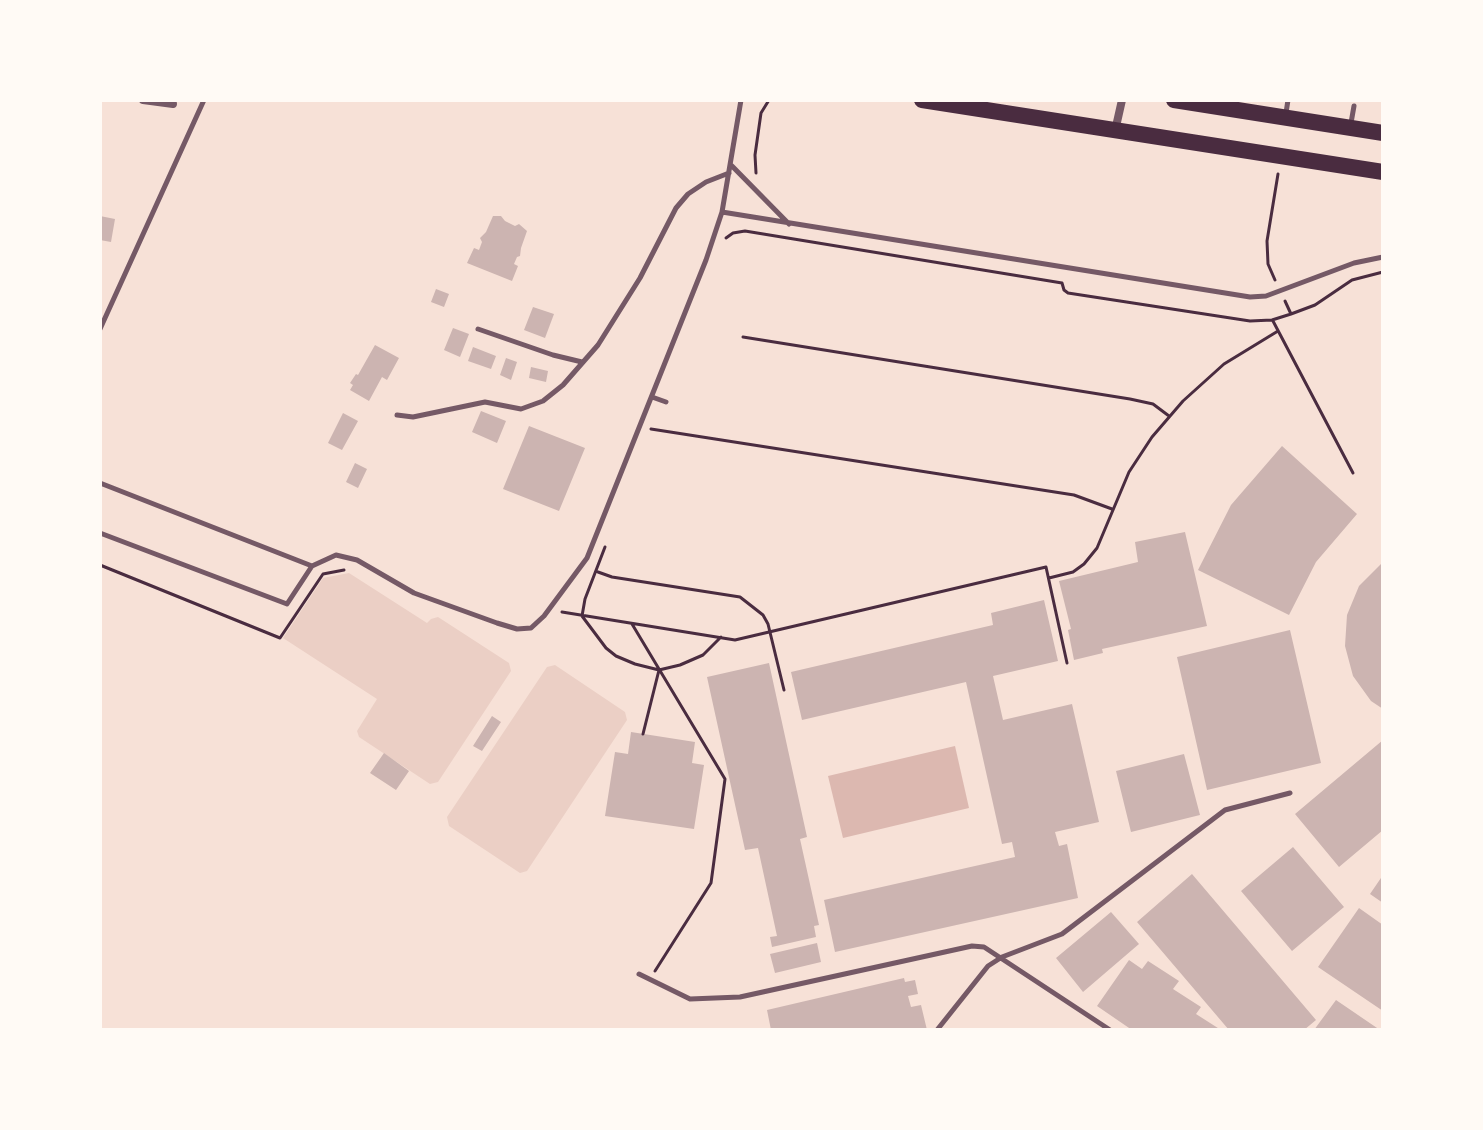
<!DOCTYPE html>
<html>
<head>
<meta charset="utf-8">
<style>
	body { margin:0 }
	#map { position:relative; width:1483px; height:1130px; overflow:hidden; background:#f7e1d7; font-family:Inter,sans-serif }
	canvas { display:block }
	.frame { position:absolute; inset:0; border:102px solid #fffaf5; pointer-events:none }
</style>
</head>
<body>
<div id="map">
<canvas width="1483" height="1130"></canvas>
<div class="frame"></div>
</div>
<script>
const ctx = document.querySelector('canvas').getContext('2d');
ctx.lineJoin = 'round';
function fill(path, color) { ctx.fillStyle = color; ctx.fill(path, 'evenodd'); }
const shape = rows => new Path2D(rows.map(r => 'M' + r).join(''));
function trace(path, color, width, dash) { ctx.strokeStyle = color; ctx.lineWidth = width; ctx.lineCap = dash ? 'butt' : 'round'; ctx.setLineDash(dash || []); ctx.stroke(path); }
fill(shape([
	[349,573,427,623,431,619,438,617,509,663,511,671,438,782,430,784,359,737,357,731,377,699,283,638,323,578],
	[555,665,625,712,627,720,527,871,520,873,449,826,447,817,547,667]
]), '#ebcfc5');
fill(shape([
	[955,746,969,808,843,838,828,776]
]), '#dcb8b0');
fill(shape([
	[100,216,115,219,111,242,100,240],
	[493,216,501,216,505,221,515,226,519,224,527,231,521,248,520,256,517,257,514,264,518,266,512,281,467,263,474,248,479,250,482,242,480,238,486,232],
	[436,289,449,294,444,307,431,302],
	[533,307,554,314,545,338,524,330],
	[453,328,469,334,460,357,444,350],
	[375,345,399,358,387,380,382,377,369,401,350,390,353,385,350,383,356,374,358,375],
	[473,347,496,356,491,369,468,361],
	[506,358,517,362,511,380,500,375],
	[531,367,548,371,546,382,529,378],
	[481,411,506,421,497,443,472,432],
	[343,413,358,421,342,450,328,443],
	[529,426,585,448,559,511,503,489],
	[1282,446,1357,514,1316,562,1289,615,1198,570,1231,505],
	[355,463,367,469,358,488,346,482],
	[1185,532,1207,626,1102,649,1103,653,1074,660,1068,630,1071,629,1059,581,1138,562,1135,542],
	[1383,562,1383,709,1371,701,1353,676,1345,646,1347,615,1359,586],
	[1044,600,1058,661,993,676,1003,720,1072,704,1099,822,1055,832,1059,846,1067,844,1078,898,835,952,824,900,1015,857,1012,842,1002,844,966,682,802,720,791,672,993,625,991,613],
	[1290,630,1321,763,1207,790,1177,657],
	[769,663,807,837,800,839,819,925,814,926,816,937,772,947,770,937,777,936,758,848,745,850,707,677],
	[492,716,501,722,482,751,473,746],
	[631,732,695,742,692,763,704,765,694,829,605,816,615,752,628,754],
	[1383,740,1383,830,1339,867,1295,814],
	[384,753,409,771,396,790,370,773],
	[1184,754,1200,815,1131,832,1116,771],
	[1293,847,1344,907,1292,951,1241,891],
	[1192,874,1316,1020,1304,1030,1229,1030,1137,922],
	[1383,875,1383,903,1370,894],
	[1359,908,1383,925,1383,1011,1318,967],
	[1111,912,1139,944,1083,992,1056,958],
	[817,943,821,962,775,973,770,954],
	[1129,960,1142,969,1148,961,1179,981,1173,989,1201,1007,1196,1014,1221,1030,1132,1030,1097,1006],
	[904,978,905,982,915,980,918,994,908,996,911,1007,921,1005,927,1030,771,1030,767,1010],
	[1336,1000,1380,1030,1314,1030]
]), '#ccb4b1');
trace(shape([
	[756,173,755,155,761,113,769,100],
	[726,238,733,233,745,231,1062,283,1064,290,1068,293,1250,321,1272,320,1291,314,1315,305,1352,280,1383,272],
	[1275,280,1268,264,1267,241,1278,174],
	[1285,301,1291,314],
	[1273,321,1353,473],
	[743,337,1130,399,1153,404,1169,416],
	[651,429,1074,495,1112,509],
	[605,547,585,599,582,616,606,648,616,656,635,664,659,670,680,665,703,655,721,637],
	[100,565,280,638,323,574,344,570],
	[598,572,612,577,740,597,763,615,768,624,784,690],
	[1049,578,1073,572,1084,564,1097,548,1129,472,1152,437,1183,401,1224,364,1278,331],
	[562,612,735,640,1046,567,1067,663],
	[632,624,725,779,711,883,655,971],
	[643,734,659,670]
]), '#4a2c40', 3);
trace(shape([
	[1286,113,1288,100],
	[1351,123,1354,106],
	[732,166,789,224],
	[722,212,1250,297,1266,296,1354,263,1383,257],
	[100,329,204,100],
	[478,329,553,355,582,362],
	[652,397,666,402],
	[397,415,413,417,485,402,521,409,543,401,563,385,598,345,640,278,676,208,688,194,706,182,729,173],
	[100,483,312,566],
	[100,533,287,604,312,566,336,555,357,560,414,593,497,623,517,629,531,628,544,616,587,558,706,260,722,212,741,100],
	[639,974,690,999,740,997,972,946,984,947,1110,1030],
	[937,1030,988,966,1002,957,1062,934,1225,810,1290,793]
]), '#755966', 5);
trace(shape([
	[143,100,173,104],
	[1115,131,1122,100]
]), '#755966', 8);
trace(shape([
	[922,100,1383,172],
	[1174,100,1383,133]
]), '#4a2c40', 16);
</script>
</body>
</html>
